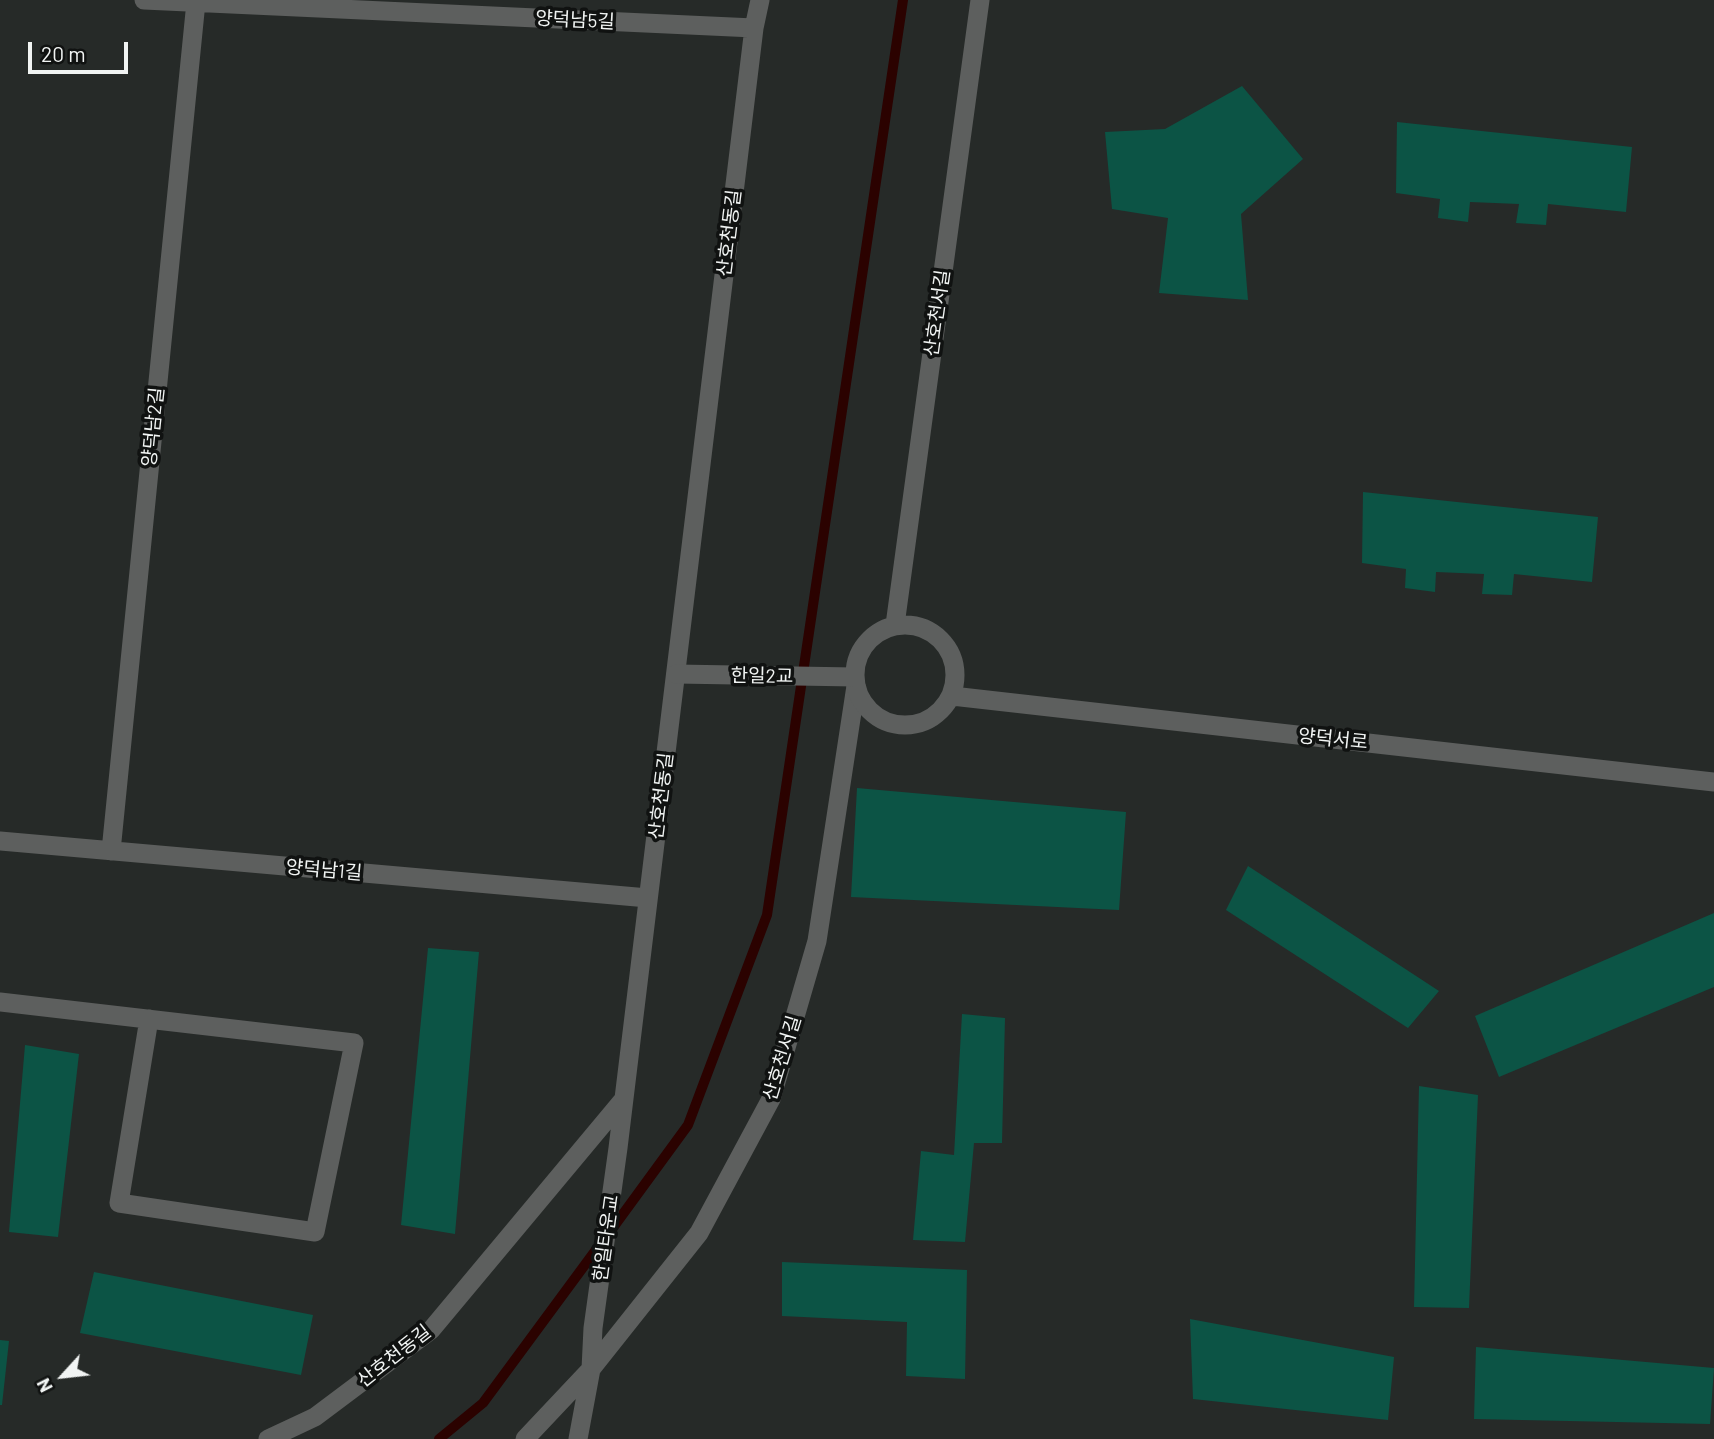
<!DOCTYPE html>
<html>
<head>
<meta charset="utf-8">
<style>
	body { margin:0 }
	#map { position:relative; width:1714px; height:1439px; overflow:hidden; background:#262a28; font-family:Barlow,sans-serif }
	canvas { display:block }
	.north { position:absolute; left:28px; top:1341px; width:70px; height:70px; -webkit-text-stroke:5px #101211; paint-order:stroke; rotate:243deg; font-size:19px; font-weight:700; line-height:28px; text-align:center; color:#f1f4f3 }
	.north::after { content:''; display:block; margin:auto; width:24px; height:32px; background:#f1f4f3; clip-path:polygon(50% 0,100% 100%,50% 72%,0 100%) }
	.scale { position:absolute; left:28px; top:42px; width:100px; height:32px; box-sizing:border-box; border:4px solid #f1f4f3; border-top:0; padding-left:9px; font-size:21px; line-height:24px; white-space:nowrap; color:#f1f4f3; -webkit-text-stroke:5px #101211; paint-order:stroke }
</style>
</head>
<body>
<div id="map">
<canvas width="1714" height="1439"></canvas>
<div class="north">N</div>
<div class="scale">20 m</div>
</div>
<script>
const ctx = document.querySelector('canvas').getContext('2d');
ctx.lineJoin = 'round';
const shape = rows => new Path2D(rows.map(r => 'M' + r).join(''));
function trace(path, color, width, dash) { ctx.strokeStyle = color; ctx.lineWidth = width; ctx.lineCap = dash ? 'butt' : 'round'; ctx.setLineDash(dash || []); ctx.stroke(path); }
function fill(path, color) { ctx.fillStyle = color; ctx.fill(path, 'evenodd'); }
function write(font, color, halo, rows, align = 'center') {
  ctx.font = font + ' Barlow,"Noto Sans KR",sans-serif'; ctx.lineWidth = 7; ctx.setLineDash([]); ctx.textBaseline = 'middle'; ctx.strokeStyle = halo; ctx.fillStyle = color; for (const [text, x, y, turn = 0] of rows) {
    ctx.save(); ctx.translate(x, y); ctx.rotate((+turn || 0) * Math.PI / 180); ctx.textAlign = isNaN(turn) ? turn : align; if (halo) ctx.strokeText(text, 0, 0); ctx.fillText(text, 0, 0); ctx.restore();
  }
}
trace(shape([
	[612,1229,688,1125,767,915,903,0],
	[439,1439,483,1403,601,1243]
]), '#2b0200', 10);
fill(shape([
	[1242,86,1303,159,1241,214,1248,300,1159,293,1168,218,1112,209,1105,132,1165,129],
	[1397,122,1632,147,1626,212,1548,204,1546,225,1516,223,1519,204,1470,202,1468,222,1438,218,1440,199,1396,193],
	[1363,492,1598,517,1592,582,1514,574,1512,595,1482,594,1484,574,1436,572,1435,592,1405,588,1406,569,1362,563],
	[857,788,1126,812,1119,910,851,897],
	[1248,866,1439,991,1408,1028,1226,910],
	[1714,913,1714,987,1499,1077,1475,1016],
	[428,948,479,952,455,1234,401,1225],
	[962,1014,1005,1018,1002,1143,974,1143,965,1242,913,1240,921,1151,954,1155],
	[25,1045,79,1054,58,1237,9,1232],
	[1419,1086,1478,1095,1469,1308,1414,1307],
	[782,1262,967,1270,965,1379,906,1376,907,1322,782,1316],
	[94,1272,313,1315,301,1375,80,1333],
	[1190,1319,1394,1357,1388,1420,1193,1399],
	[0,1340,9,1341,2,1405,0,1405],
	[1476,1347,1714,1368,1710,1424,1474,1419]
]), '#0c5445');
trace(shape([
	[144,0,754,28],
	[0,841,648,898],
	[111,851,196,2],
	[0,1002,354,1043,315,1232,119,1203,149,1019],
	[268,1439,315,1417,431,1330,623,1100],
	[525,1439,591,1369,699,1233,771,1099,817,941,856,686],
	[578,1439,591,1369,593,1328,618,1148,754,28,760,0]
]), '#5d5f5e', 19);
trace(shape([
	'855 675a50 50 0 1 1 100 0a50 50 0 1 1-100 0Z',
	[895,625,980,0],
	[676,674,855,677],
	[952,696,1714,782]
]), '#5d5f5e', 19);
write('19px', '#f1f4f3', '#101211', [
	["양덕남5길",575,20,3],
	["산호천동길",729,233,-83],
	["산호천서길",937,313,-82],
	["양덕남2길",153,427,-84],
	["한일2교",762,676,1],
	["양덕서로",1333,739,6],
	["산호천동길",661,796,-83],
	["양덕남1길",324,870,5],
	["산호천서길",782,1058,-73],
	["한일타운교",606,1238,-82],
	["산호천동길",394,1356,-38]
]);
</script>
</body>
</html>
